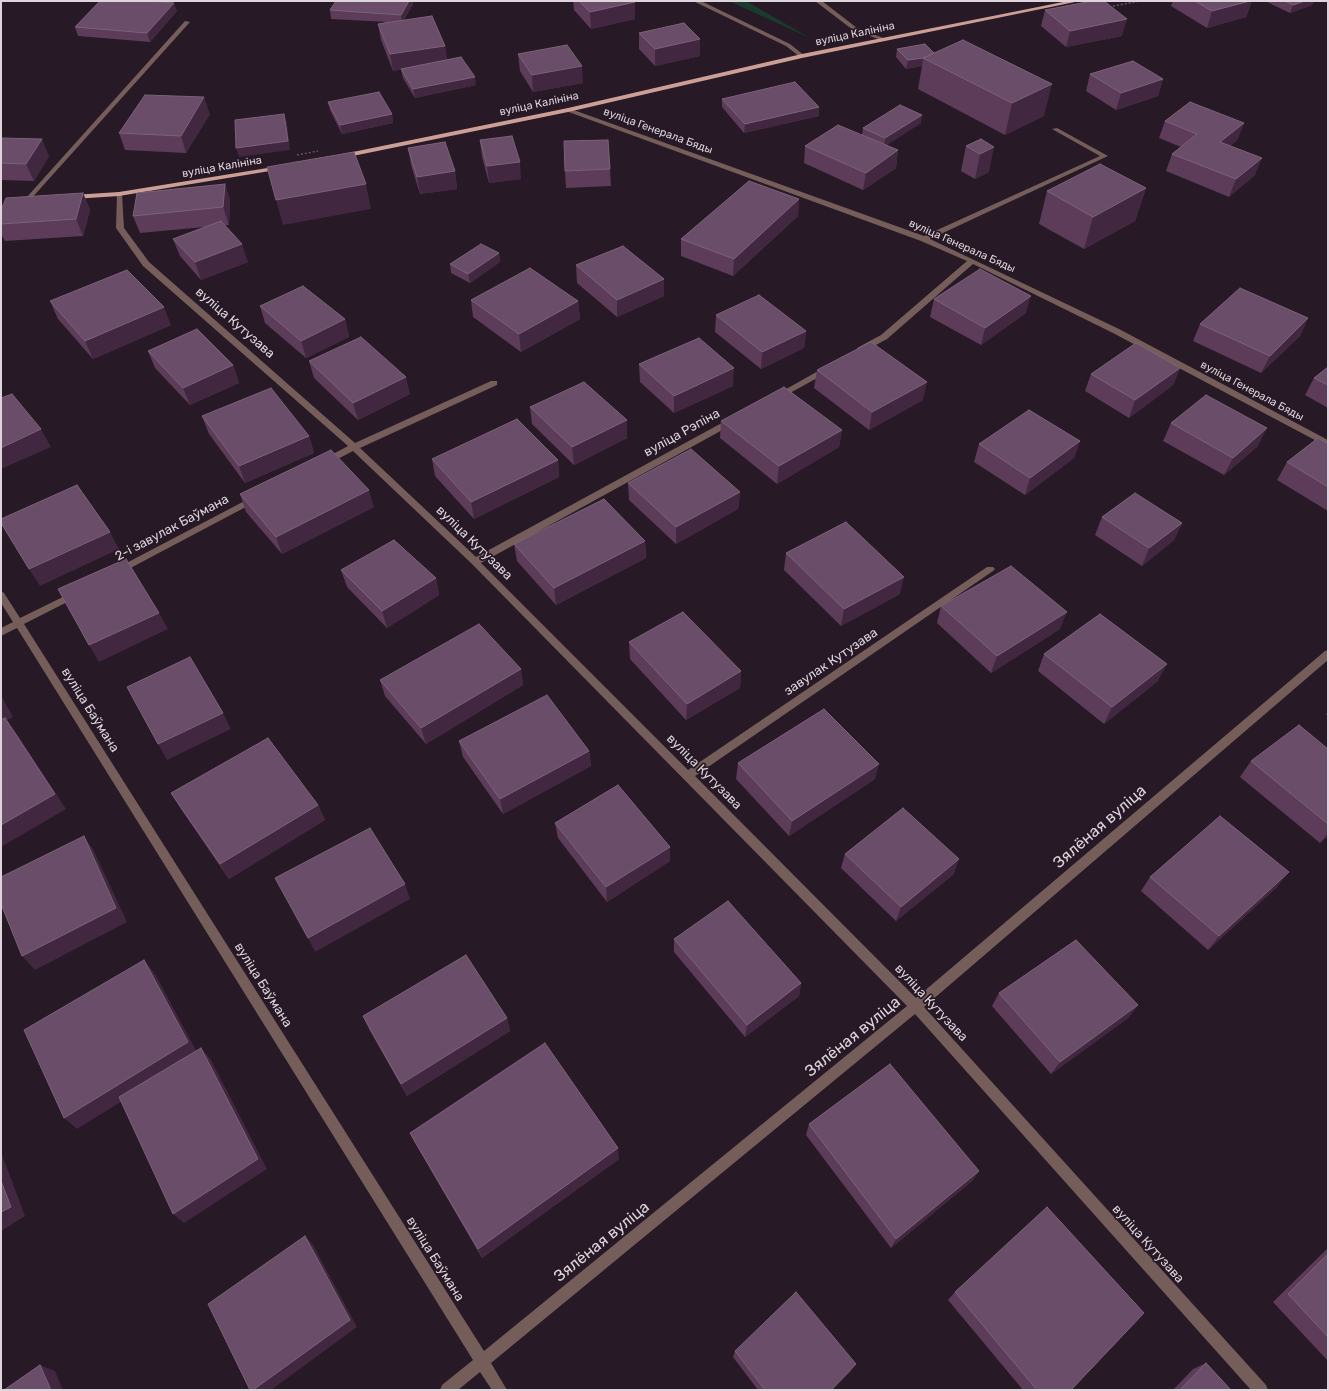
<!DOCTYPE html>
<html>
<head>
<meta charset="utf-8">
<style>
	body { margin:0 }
	#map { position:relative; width:1329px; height:1391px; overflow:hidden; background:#271925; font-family:Rubik,sans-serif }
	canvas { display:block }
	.frame { position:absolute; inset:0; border:2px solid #ddd4dc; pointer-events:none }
</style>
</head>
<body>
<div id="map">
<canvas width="1329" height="1391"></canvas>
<div class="frame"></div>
</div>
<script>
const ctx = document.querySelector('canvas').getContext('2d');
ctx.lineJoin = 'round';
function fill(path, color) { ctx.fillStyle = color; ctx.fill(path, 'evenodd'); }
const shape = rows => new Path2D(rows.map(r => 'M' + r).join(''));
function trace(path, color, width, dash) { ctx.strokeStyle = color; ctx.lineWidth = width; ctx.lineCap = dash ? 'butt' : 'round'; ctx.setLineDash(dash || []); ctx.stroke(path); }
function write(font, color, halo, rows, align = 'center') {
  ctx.font = font + ' Rubik,sans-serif'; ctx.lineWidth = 3.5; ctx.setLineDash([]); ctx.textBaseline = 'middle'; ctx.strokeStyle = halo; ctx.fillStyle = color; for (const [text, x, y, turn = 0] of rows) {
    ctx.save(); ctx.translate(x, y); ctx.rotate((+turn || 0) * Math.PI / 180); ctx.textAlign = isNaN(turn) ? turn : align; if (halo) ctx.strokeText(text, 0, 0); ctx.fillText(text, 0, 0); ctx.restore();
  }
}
fill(shape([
	[729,1,746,1,810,38]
]), '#183c2b');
trace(shape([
	[1109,7,1140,1],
	[297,155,318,151]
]), '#655863', 1.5, [2, 2]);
fill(shape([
	[693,1,701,1,790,44,805,56,800,57,786,46,693,1],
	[815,1,822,1,857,28,886,39,881,40,853,30,815,1],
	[185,21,190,22,30,200,26,200,26,198,185,21],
	[568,108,924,236,1100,156,1052,129,1057,128,1108,156,930,239,1119,329,1328,440,1328,447,1113,333,973,264,887,339,863,352,857,352,857,348,881,335,967,261,921,241,566,111,565,110,568,108],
	[117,193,122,194,124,228,149,262,355,443,491,381,497,381,497,385,360,448,476,557,729,419,735,419,735,423,481,563,688,770,987,567,993,567,995,569,993,571,695,776,916,998,1325,651,1328,650,1328,660,924,1007,1266,1385,1268,1390,1251,1390,915,1014,491,1363,507,1390,492,1390,480,1372,458,1390,440,1390,442,1385,473,1360,17,628,1,636,1,628,13,622,1,603,1,591,4,593,20,618,73,592,79,592,81,594,79,596,24,624,484,1351,907,1006,472,564,353,451,328,464,322,464,321,462,322,460,348,446,143,266,116,228,117,193],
	[827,366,830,367,830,371,779,399,776,400,772,397,827,366],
	[256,495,259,496,260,498,259,500,121,573,118,574,113,571,115,569,256,495]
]), '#755e5a');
fill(shape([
	[1068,1,1080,1,802,58,568,112,343,158,340,156,343,154,568,108,802,54,1068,1],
	[280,166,282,167,282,169,119,196,73,199,70,197,73,195,119,192,280,166]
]), '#cd9e96');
fill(shape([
	[336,1,413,1,413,4,404,20,445,46,447,60,476,85,415,98,403,78,401,69,393,71,381,40,378,24,387,22,331,19,330,10],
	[573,1,633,1,635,19,591,29,574,10],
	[1173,1,1252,1,1246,17,1207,28,1171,6],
	[1265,1,1314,1,1312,5,1290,13],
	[1045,10,1122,36,1066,47,1041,26],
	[177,11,150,42,78,36,75,27],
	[639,33,700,56,655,66,639,49],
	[897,49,934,53,1044,116,1005,135,918,89,922,66,906,69,896,57],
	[518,54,583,83,533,92,520,71],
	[1090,74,1163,79,1158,96,1116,110,1086,91],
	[722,99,819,107,819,116,744,133,722,107],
	[328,102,392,114,393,123,342,134,330,110],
	[210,114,186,153,125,150,119,133],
	[1165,121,1244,123,1237,140,1230,146,1255,175,1229,197,1166,171,1172,154,1181,147,1159,138],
	[921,123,886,145,898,150,896,168,863,190,804,163,805,146,862,135,863,128],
	[1,138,49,156,34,181,1,180],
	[981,139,989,172,975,179,961,171,966,146],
	[480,140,521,179,489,183,482,157],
	[408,148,455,171,457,189,420,194,411,165],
	[610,169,611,186,566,188,565,171],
	[225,184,230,201,229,225,224,225,248,262,201,280,180,256,173,239,205,227,140,233,133,216],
	[1146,188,1135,221,1084,249,1039,224,1047,191],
	[83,193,90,210,83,236,5,241,1,234,1,210],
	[799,199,798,216,733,276,681,256,681,239],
	[499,253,500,262,470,283,451,273,450,264],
	[576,265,664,279,664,296,617,317,577,283],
	[934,299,1026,313,981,345,930,317],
	[471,300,578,301,580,319,521,352,473,317],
	[50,301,171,325,93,359,58,319],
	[260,306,345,319,349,337,306,358,265,323],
	[716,315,806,331,804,348,761,369,715,332],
	[1308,318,1300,336,1261,373,1193,341,1200,324],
	[148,351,233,365,239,383,190,405,155,368],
	[309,361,410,394,358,420,314,378],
	[639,364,733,386,674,413,640,382],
	[1328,367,1328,408,1305,395,1314,378],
	[1180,368,1173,385,1129,418,1085,391,1091,374],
	[817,370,923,400,869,430,814,388],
	[530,407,627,438,574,465,532,424],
	[202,416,309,436,314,453,245,483,209,434],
	[721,421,842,430,839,447,777,484,720,438],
	[1171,423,1258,446,1224,475,1163,441],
	[1080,441,1074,458,1025,495,974,462,979,444],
	[1328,444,1328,511,1277,480,1287,462],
	[432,459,558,460,559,477,474,519,435,476],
	[628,483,740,492,738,509,676,544,629,500],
	[240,494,374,507,282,554,246,512],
	[1102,517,1182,523,1174,540,1142,566,1095,535],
	[645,541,646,558,556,605,517,561,514,544],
	[786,553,900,594,841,626,784,570],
	[341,570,436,578,439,595,387,628,347,587],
	[941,606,1060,629,991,673,937,623],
	[629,642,741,671,740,688,686,720,630,659],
	[1044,654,1158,681,1104,724,1038,671],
	[521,669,523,685,426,744,385,696,380,680],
	[1328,711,1328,716,1326,714],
	[459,741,589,751,591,766,503,814,463,757],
	[1328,749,1328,836,1320,843,1240,777,1251,761],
	[738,763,875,779,789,836,736,779],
	[171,793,318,805,325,820,229,879,181,809],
	[555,823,670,847,670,861,607,902,558,838],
	[845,854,954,874,896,921,841,868],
	[1150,877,1277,887,1208,950,1141,891],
	[674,939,801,983,799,996,745,1037,674,952],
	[999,993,1138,1005,1128,1018,1051,1074,992,1006],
	[363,1016,507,1018,510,1031,407,1096,369,1029],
	[809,1124,979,1171,972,1181,891,1248,806,1135],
	[410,1133,619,1159,482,1258,415,1143],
	[1328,1248,1328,1361,1273,1302],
	[955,1292,1071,1390,1023,1390,948,1300],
	[735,1351,851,1371,832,1390,758,1390,733,1357],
	[1206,1363,1231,1390,1173,1390,1193,1369]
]), '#5d3c5a');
fill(shape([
	[409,1,413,1,413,4,402,23,401,15],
	[1250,1,1252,1,1246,17,1207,28,1212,11],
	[1305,1,1314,1,1312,5,1290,13,1293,5],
	[635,2,635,19,591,29,590,12],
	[174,3,177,11,150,42,147,33],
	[1127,19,1122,36,1066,47,1070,31],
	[700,39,700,56,655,66,655,49],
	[445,46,447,62,393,71,390,54],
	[923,58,922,66,906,69,908,60],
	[582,66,583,83,533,92,532,75],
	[475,77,476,85,415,98,413,89],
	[1163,79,1158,96,1116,110,1121,93],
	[1052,84,1044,116,1005,135,1012,103],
	[204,97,210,114,186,153,181,136],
	[819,107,819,116,744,133,745,124],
	[284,114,287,123,290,150,239,157,236,148],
	[392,114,393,123,342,134,340,125],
	[922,115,921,123,884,147,885,138],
	[1244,123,1237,140,1214,159,1220,142],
	[42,139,49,156,34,181,26,164],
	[994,147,989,172,975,179,980,154],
	[898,150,896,168,863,190,866,173],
	[1262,158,1255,175,1229,197,1236,179],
	[520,162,521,179,489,183,487,166],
	[455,171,457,189,420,194,417,177],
	[225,184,230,201,229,225,223,207],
	[366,184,371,209,283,225,276,200],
	[1146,188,1135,221,1084,249,1093,217],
	[83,193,90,210,83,236,76,219],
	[799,199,798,216,733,276,734,259],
	[242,244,248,262,201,280,195,262],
	[499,253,500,262,470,283,468,274],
	[664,279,664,296,617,317,617,300],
	[1031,296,1026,313,981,345,985,328],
	[578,301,580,319,521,352,519,334],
	[164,307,171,325,93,359,85,341],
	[1308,318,1300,336,1261,373,1270,356],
	[345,319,349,337,306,358,301,341],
	[806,331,804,348,761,369,762,352],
	[233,365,239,383,190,405,183,388],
	[734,368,733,386,674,413,674,396],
	[1180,368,1173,385,1129,418,1135,400],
	[406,377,410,394,358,420,353,403],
	[927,382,923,400,869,430,872,412],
	[627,420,627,438,574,465,572,447],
	[1267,428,1258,446,1224,475,1233,458],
	[41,429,51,447,1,469,1,448],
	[842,430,839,447,777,484,779,466],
	[309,436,314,453,245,483,239,466],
	[1080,441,1074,458,1025,495,1030,478],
	[558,460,559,477,474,519,471,502],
	[369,490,374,507,282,554,276,537],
	[740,492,738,509,676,544,676,527],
	[1182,523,1174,540,1142,566,1149,548],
	[110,532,119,549,40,586,29,569],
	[645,541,646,558,556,605,554,588],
	[904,577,900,594,841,626,844,609],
	[436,578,439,595,387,628,382,611],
	[1067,612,1060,629,991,673,997,656],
	[159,613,168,629,99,662,89,645],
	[1167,664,1158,681,1104,724,1112,707],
	[521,669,523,685,426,744,421,728],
	[741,671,740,688,686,720,687,704],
	[1,695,13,717,7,720,17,734,66,809,1,847],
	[223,713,231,729,167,760,158,744],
	[589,751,591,766,503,814,500,799],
	[879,764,875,779,789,836,792,821],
	[318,805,325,820,229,879,220,864],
	[1328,833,1328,836,1320,843],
	[84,836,94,851,127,922,35,970,22,956],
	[670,847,670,861,607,902,606,887],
	[959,859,954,874,896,921,901,907],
	[1289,872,1277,887,1208,950,1219,936],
	[405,884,410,899,315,952,308,938],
	[144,960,155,974,198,1054,77,1129,64,1118],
	[801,983,799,996,745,1037,747,1025],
	[1138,1005,1128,1018,1051,1074,1060,1062],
	[507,1018,510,1031,407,1096,401,1084],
	[201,1048,211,1060,267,1169,184,1223,173,1214],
	[618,1148,619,1159,482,1258,478,1249],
	[1,1152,25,1216,1,1231],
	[979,1171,972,1181,891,1248,896,1239],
	[305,1236,313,1245,357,1327,271,1390,253,1390],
	[856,1364,851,1371,832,1390,831,1390],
	[40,1365,55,1371,63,1390,51,1390]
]), '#41273f');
const building = shape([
	[100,1,150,1,174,3,147,33,75,27,100,1],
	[336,1,409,1,401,15,330,10,336,1],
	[579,1,633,1,635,2,590,12,579,1],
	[1092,1,1104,1,1127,19,1070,31,1045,10,1092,1],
	[1195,1,1250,1,1212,11,1195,1],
	[1285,1,1305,1,1293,5,1285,1],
	[432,16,445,46,390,54,378,24,432,16],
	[684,23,700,39,655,49,639,33,684,23],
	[963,40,1052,84,1012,103,923,58,963,40],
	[925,44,934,53,924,58,908,60,897,49,925,44],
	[567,45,582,66,532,75,518,54,567,45],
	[461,57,475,77,413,89,401,69,461,57],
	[1133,61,1163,79,1121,93,1090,74,1133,61],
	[795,82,819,107,745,124,722,99,795,82],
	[379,92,392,114,340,125,328,102,379,92],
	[145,95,204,97,181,136,119,133,145,95],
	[1190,102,1244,123,1220,142,1262,158,1236,179,1172,154,1197,134,1165,121,1190,102],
	[900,105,922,115,885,138,863,128,900,105],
	[284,114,288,141,236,148,235,120,284,114],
	[838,125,898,150,866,173,805,146,838,125],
	[512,136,520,162,487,166,480,140,512,136],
	[1,138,42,139,26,164,1,163,1,138],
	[981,139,994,147,980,154,966,146,981,139],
	[608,140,610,169,565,171,564,141,608,140],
	[445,142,455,171,417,177,408,148,445,142],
	[354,152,366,184,276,200,267,167,354,152],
	[1100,164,1146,188,1093,217,1047,191,1100,164],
	[749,181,799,199,734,259,681,239,749,181],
	[225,184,223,207,133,216,137,193,225,184],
	[83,193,76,219,1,224,1,210,6,198,83,193],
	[221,221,242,244,195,262,173,239,221,221],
	[481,244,499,253,468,274,450,264,481,244],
	[623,246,664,279,617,300,576,265,623,246],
	[530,268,578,301,519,334,471,300,530,268],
	[980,269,1031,296,985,328,934,299,980,269],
	[127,270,164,307,85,341,50,301,127,270],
	[303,286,345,319,301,341,260,306,303,286],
	[1240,288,1308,318,1270,356,1200,324,1240,288],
	[759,295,806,331,762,352,716,315,759,295],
	[197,329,233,365,183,388,148,351,197,329],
	[361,337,406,377,353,403,309,361,361,337],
	[699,338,734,368,674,396,639,364,699,338],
	[871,342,927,382,872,412,817,370,871,342],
	[1136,343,1180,368,1135,400,1091,374,1136,343],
	[1328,367,1328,385,1314,378,1328,367],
	[584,382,627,420,572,447,530,407,584,382],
	[784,387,842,430,779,466,721,421,784,387],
	[271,388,309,436,239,466,202,416,271,388],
	[12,394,41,429,1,448,1,398,12,394],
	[1206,395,1267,428,1233,458,1171,423,1206,395],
	[1029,410,1080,441,1030,478,979,444,1029,410],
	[517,419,558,460,471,502,432,459,517,419],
	[1318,438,1328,444,1328,487,1287,462,1318,438],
	[691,449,740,492,676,527,628,483,691,449],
	[331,450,369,490,276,537,240,494,331,450],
	[77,485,110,532,29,569,1,523,1,519,77,485],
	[1135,493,1182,523,1149,548,1102,517,1135,493],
	[604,499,645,541,554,588,514,544,604,499],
	[846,522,904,577,844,609,786,553,846,522],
	[394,540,436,578,382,611,341,570,394,540],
	[126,559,159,613,89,645,58,589,126,559],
	[1011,566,1067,612,997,656,941,606,1011,566],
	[683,612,741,671,687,704,629,642,683,612],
	[1100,614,1167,664,1112,707,1044,654,1100,614],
	[479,624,521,669,421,728,380,680,479,624],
	[190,657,223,713,158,744,127,687,190,657],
	[547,695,589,751,500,799,459,741,547,695],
	[824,709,879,764,792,821,738,763,824,709],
	[5,718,55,794,1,825,1,720,5,718],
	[1299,725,1328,749,1328,824,1251,761,1299,725],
	[268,738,318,805,220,864,171,793,268,738],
	[618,785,670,847,606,887,555,823,618,785],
	[903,808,959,859,901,907,845,854,903,808],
	[1220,816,1289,872,1219,936,1150,877,1220,816],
	[370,828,405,884,308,938,275,878,370,828],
	[84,836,116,908,22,956,1,904,1,877,84,836],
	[728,901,801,983,747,1025,674,939,728,901],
	[1076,940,1138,1005,1060,1062,999,993,1076,940],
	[466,955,507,1018,401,1084,363,1016,466,955],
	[144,960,188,1042,64,1118,24,1030,144,960],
	[545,1043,618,1148,478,1249,410,1133,545,1043],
	[201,1048,258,1159,173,1214,119,1097,201,1048],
	[890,1064,979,1171,896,1239,809,1124,890,1064],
	[1,1181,11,1207,1,1212,1,1181],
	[1047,1207,1144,1313,1071,1390,1037,1390,955,1292,1047,1207],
	[305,1236,350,1320,253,1390,250,1390,208,1304,305,1236],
	[1328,1254,1328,1337,1288,1294,1328,1254],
	[796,1292,856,1364,831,1390,765,1390,735,1351,796,1292],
	[1206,1363,1231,1390,1180,1390,1206,1363],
	[40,1365,51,1390,4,1390,40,1365]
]);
fill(building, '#6a4d68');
trace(building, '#7c627a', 1);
write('11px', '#ddd4dc', '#271925', [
	["вуліца Калініна",855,34,-12],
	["вуліца Калініна",539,104,-12],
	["вуліца Генерала Бяды",658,131,20],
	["вуліца Калініна",222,167,-10],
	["вуліца Генерала Бяды",962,246,24],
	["вуліца Генерала Бяды",1252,391,28]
]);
write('13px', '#ddd4dc', '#271925', [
	["вуліца Кутузава",235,323,41],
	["вуліца Рэпіна",682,433,-29],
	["2-і завулак Баўмана",172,528,-28],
	["вуліца Кутузава",474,543,44],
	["завулак Кутузава",831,662,-34],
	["вуліца Баўмана",90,710,58],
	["вуліца Кутузава",704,772,45],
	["вуліца Баўмана",263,985,58],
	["вуліца Кутузава",931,1003,47],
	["вуліца Кутузава",1148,1244,48],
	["вуліца Баўмана",435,1259,58]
]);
write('16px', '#ddd4dc', '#271925', [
	["Зялёная вуліца",1100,827,-41],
	["Зялёная вуліца",853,1037,-39],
	["Зялёная вуліца",602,1242,-39]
]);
</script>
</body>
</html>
